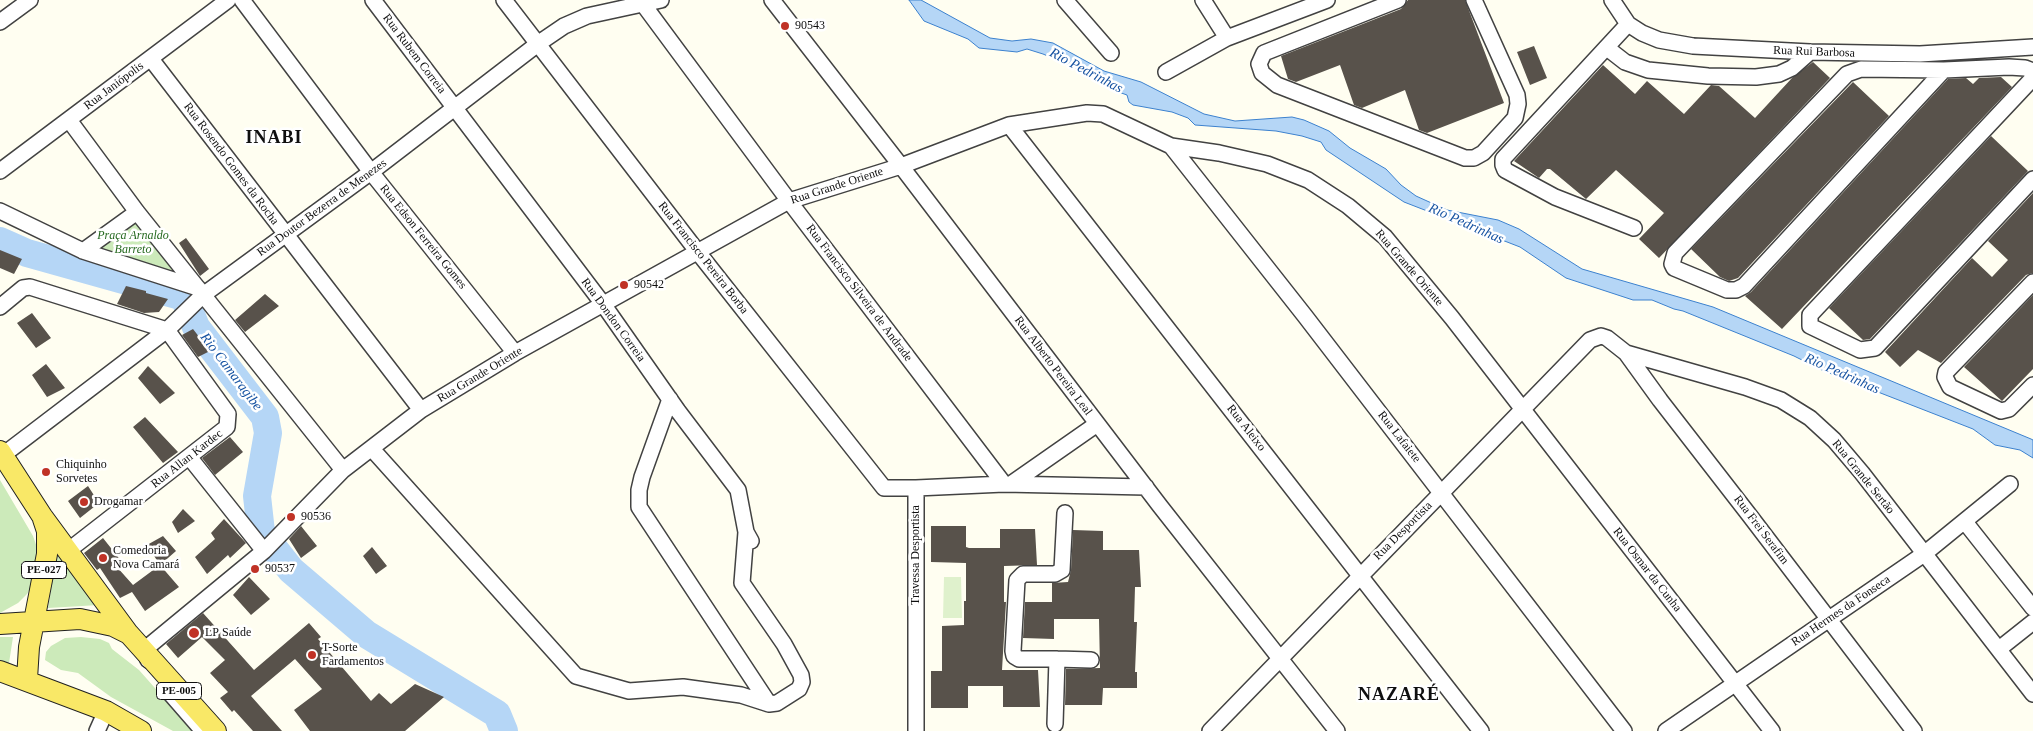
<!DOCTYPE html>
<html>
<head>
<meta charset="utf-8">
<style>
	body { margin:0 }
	canvas { display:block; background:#fffef1 }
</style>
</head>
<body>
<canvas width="2033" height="731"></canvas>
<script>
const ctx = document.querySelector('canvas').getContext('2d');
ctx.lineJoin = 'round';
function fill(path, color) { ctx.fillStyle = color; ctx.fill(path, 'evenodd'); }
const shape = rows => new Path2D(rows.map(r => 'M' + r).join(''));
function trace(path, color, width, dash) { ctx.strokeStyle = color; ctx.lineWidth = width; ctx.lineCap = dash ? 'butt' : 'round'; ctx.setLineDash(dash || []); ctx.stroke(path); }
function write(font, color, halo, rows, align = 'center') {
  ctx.font = font + ' "Times New Roman",serif'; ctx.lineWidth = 5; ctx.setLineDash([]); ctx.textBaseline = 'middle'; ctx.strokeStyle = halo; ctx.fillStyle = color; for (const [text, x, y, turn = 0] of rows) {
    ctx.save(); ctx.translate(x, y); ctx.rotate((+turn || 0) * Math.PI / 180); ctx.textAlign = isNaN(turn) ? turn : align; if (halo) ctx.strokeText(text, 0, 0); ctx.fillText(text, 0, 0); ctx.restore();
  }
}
fill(shape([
	[137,212,198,288,83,251],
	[0,480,33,536,40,556,34,582,27,594,18,603,0,613],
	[58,545,99,605,48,608],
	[0,637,13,637,9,663,0,660],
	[81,637,100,639,109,643,112,649,139,670,193,731,173,731,111,697,78,673,61,670,45,660,46,652,51,646,65,638]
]), '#cceaba');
fill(shape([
	[944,577,961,577,962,618,943,618]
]), '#dff1cc');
const water = shape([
	[909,0,921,0,990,38,1012,41,1031,39,1053,43,1104,71,1141,82,1204,114,1235,121,1292,117,1304,120,1329,131,1350,148,1386,169,1401,185,1416,196,1447,210,1498,220,1519,229,1582,269,1713,307,2031,439,2033,440,2033,458,2020,450,1995,445,1973,429,1824,371,1794,356,1683,311,1674,309,1652,300,1633,300,1566,278,1520,247,1404,202,1326,150,1321,142,1302,136,1276,131,1195,125,1188,118,1172,112,1133,105,1129,102,1127,95,1113,90,1076,68,1043,54,1027,49,1017,52,979,48,968,39,924,21,909,0]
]);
fill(water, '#b5d6f6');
trace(water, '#3c81ce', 1);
trace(shape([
	[0,241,27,253,184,297,196,327,265,417,268,433,257,496,261,532,291,570,366,634,497,714,504,731]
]), '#b5d6f6', 28);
fill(shape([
	[1408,0,1465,0,1504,103,1427,133,1419,130,1405,90,1362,108,1354,105,1340,65,1296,82,1288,79,1281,56,1401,9],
	[1534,46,1547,78,1530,85,1517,52],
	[1813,62,1830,78,1659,258,1639,239,1664,213,1616,170,1586,199,1550,169,1547,169,1539,178,1514,161,1603,65,1635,94,1647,81,1684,114,1711,85,1719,86,1755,118,1792,78],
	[2001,77,2012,87,1782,329,1745,296,1751,292,1948,79,1966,78,1973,84,1979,78],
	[1853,82,1889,116,1738,278,1729,281,1720,277,1691,249],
	[1991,136,2028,171,1870,339,1863,340,1829,308],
	[2033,193,2033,273,2026,275,1941,363,1918,350,1900,367,1885,352,1972,258,1992,277,2008,260,1988,241],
	[186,238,209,269,200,276,179,243],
	[0,250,22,259,14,274,0,268],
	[126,286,146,291,146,293,168,299,159,312,144,313,117,304],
	[265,294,279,306,245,332,235,320],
	[2033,295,2033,369,2002,401,1964,367],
	[32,313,51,338,36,348,17,323],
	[193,329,210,351,198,357,182,335],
	[46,364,65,388,47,397,32,375],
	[148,366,175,393,160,404,138,378],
	[145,417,178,452,163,463,133,427],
	[230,437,243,452,215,475,202,458],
	[88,486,99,503,80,518,68,501],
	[183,509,195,521,178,533,172,522],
	[224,519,246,543,230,558,228,555,207,574,195,557,215,539,211,533],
	[301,526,317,546,301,558,289,539],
	[931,526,966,526,966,547,969,548,1000,548,1000,529,1035,529,1037,565,1004,566,1004,602,1006,602,1002,670,1038,670,1040,707,1003,707,1003,686,968,686,968,708,931,708,931,671,942,671,942,626,964,625,964,601,966,601,966,563,931,562],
	[1073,530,1103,531,1103,550,1139,550,1141,587,1135,587,1134,622,1137,622,1135,672,1137,672,1137,688,1103,688,1102,705,1065,705,1066,669,1100,668,1099,619,1054,619,1054,639,1023,638,1025,602,1052,602,1052,583,1068,582,1071,570],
	[163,536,176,551,160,565,147,545],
	[103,538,122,562,116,566,133,585,160,565,179,587,145,611,132,592,120,598,100,568,97,570,84,553],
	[372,547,387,566,376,574,363,556],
	[249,577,270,599,251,615,233,595],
	[203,613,254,670,309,623,321,637,318,639,371,701,379,693,391,704,415,684,444,697,405,731,310,731,294,710,322,689,295,659,251,696,282,731,253,731,234,710,232,712,220,698,228,692,210,673,225,660,202,637,178,658,166,644]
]), '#58524b');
const minor = shape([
	[242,0,371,172,515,353],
	[373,0,603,304,678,411,738,490,746,532,751,541],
	[504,0,697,251,884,488,916,488],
	[772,0,901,166,1160,506,1337,731],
	[1065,0,1111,53],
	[1203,0,1227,38],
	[1398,0,1264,53,1259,64,1262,73,1277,85,1465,158,1474,158,1483,153,1515,118,1518,104,1517,95,1474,0],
	[1612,0,1628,24,1642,33,1659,40,1693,46,1810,52,1920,54,2033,47],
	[643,4,789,201,1004,484],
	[0,22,30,0],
	[1628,24,1503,159,1503,165,1505,170,1555,197,1634,228],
	[1607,48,1625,62,1648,70,1708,76,1756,77,1779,74,1792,68,1810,52],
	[151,59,421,410],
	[1944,70,1744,286,1736,290,1727,290,1674,268,1672,264,1675,253,1847,74,1861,69,1944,70,2009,67,2025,68,2033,71],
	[1166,72,1227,38,1327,0],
	[2033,78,1810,315,1810,326,1860,350,1875,348,2033,179],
	[69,120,137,212,343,470],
	[1009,125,1481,731],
	[1171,146,1305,316,1624,731],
	[0,171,228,0],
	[0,211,83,251,198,288],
	[83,251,137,212],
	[2033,282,1946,372,1945,377,1950,387,2001,411,2009,409,2033,385],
	[0,307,23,288,30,287,167,330,228,414,227,427,69,550],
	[1626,353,1745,387,1781,400,1810,418,1834,440,1862,473,2033,694],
	[670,399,642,477,639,490,639,507,769,704],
	[372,449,576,676,629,691,683,687,741,695,769,704,777,703,799,689,802,682,801,675,784,644,742,583,746,532],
	[3,455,167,330,203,295,371,172,539,43,564,26,587,16,661,0],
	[190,458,264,551],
	[1011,484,1097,424],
	[1965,522,2033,608],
	[1999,649,2033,622],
	[1057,659,1091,660],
	[148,660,144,650,264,551,343,470,421,410,515,353,789,201,901,166,1009,125,1087,113,1103,114,1171,146,1219,153,1267,164,1308,180,1348,206,1385,237,1452,318,1772,731],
	[170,693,203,731],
	[1055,724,1057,659,1019,659,1014,656,1013,651,1017,580,1023,574,1055,574,1062,570,1065,513],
	[97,731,106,711],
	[916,731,916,488,1004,484,1146,487],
	[1210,731,1590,340,1601,336,1607,338,1626,353,1660,400,1750,516,1914,731],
	[1666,731,1924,554,2010,484]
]);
const major = shape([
	[0,451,42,516,128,633],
	[0,624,80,619,113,626,129,634,216,731],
	[0,671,106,711,141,731],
	[27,679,29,647,47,554,47,531,43,519]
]);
trace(minor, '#424242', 18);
trace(major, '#202020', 22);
trace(minor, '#fff', 15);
trace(major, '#f9e867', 20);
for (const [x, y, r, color] of [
	[785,26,5,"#c03226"],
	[624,285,5,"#c03226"],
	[46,472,5,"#c03226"],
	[84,502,5,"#c03226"],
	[291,517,5,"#c03226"],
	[103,558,5,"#c03226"],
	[255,569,5,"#c03226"],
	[194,633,6,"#c03226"],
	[312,655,5,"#c03226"]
]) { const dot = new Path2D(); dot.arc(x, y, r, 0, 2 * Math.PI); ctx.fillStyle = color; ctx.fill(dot); trace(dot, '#fff', 2); }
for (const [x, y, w] of [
	[44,570,45],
	[179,691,45]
]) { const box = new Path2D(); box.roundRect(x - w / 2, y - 8.5, w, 17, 4); ctx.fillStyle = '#fff'; ctx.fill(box); trace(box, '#0f0f0f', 1); }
write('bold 11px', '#0f0f0f', null, [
	["PE-027",44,570],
	["PE-005",179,691]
]);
write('12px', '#0f0f0f', '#fff', [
	["90543",795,26],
	["90542",634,285],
	["Chiquinho",56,465],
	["Sorvetes",56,479],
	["Drogamar",94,502],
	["90536",301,517],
	["Comedoria",113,551],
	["Nova Camará",113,565],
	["90537",265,569],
	["LP Saúde",205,633],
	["T-Sorte",322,648],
	["Fardamentos",322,662]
], 'left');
write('12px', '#0f0f0f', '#fff', [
	["Rua Rui Barbosa",1814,52,2],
	["Rua Rubem Correia",414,54,53],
	["Rua Janiópolis",114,86,-37],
	["Rua Rosendo Gomes da Rocha",231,164,53],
	["Rua Grande Oriente",837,186,-18],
	["Rua Doutor Bezerra de Menezes",322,208,-36],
	["Rua Edson Ferreira Gomes",423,237,51],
	["Rua Francisco Pereira Borba",703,258,52],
	["Rua Grande Oriente",1409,268,49],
	["Rua Francisco Silveira de Andrade",859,293,53],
	["Rua Dondon Correia",613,320,54],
	["Rua Alberto Pereira Leal",1053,366,53],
	["Rua Grande Oriente",480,375,-31],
	["Rua Aleixo",1246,428,52],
	["Rua Lafaiete",1399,437,52],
	["Rua Allan Kardec",187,459,-38],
	["Rua Grande Sertão",1863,477,51],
	["Rua Frei Serafim",1761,530,53],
	["Rua Desportista",1403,531,-45],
	["Travessa Desportista",916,555,-90],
	["Rua Osmar da Cunha",1647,570,52],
	["Rua Hermes da Fonseca",1841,611,-34]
]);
write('italic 12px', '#24681e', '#fff', [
	["Praça Arnaldo",133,236],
	["Barreto",133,250]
]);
write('italic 14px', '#1753a2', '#fff', [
	["Rio Pedrinhas",1086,71,28],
	["Rio Pedrinhas",1466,224,24],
	["Rio Camaragibe",231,372,53],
	["Rio Pedrinhas",1842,374,24]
]);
ctx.letterSpacing = '1px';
write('bold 18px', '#0f0f0f', '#fff', [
	["INABI",274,138],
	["NAZARÉ",1399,695]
]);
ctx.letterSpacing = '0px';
</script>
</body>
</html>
